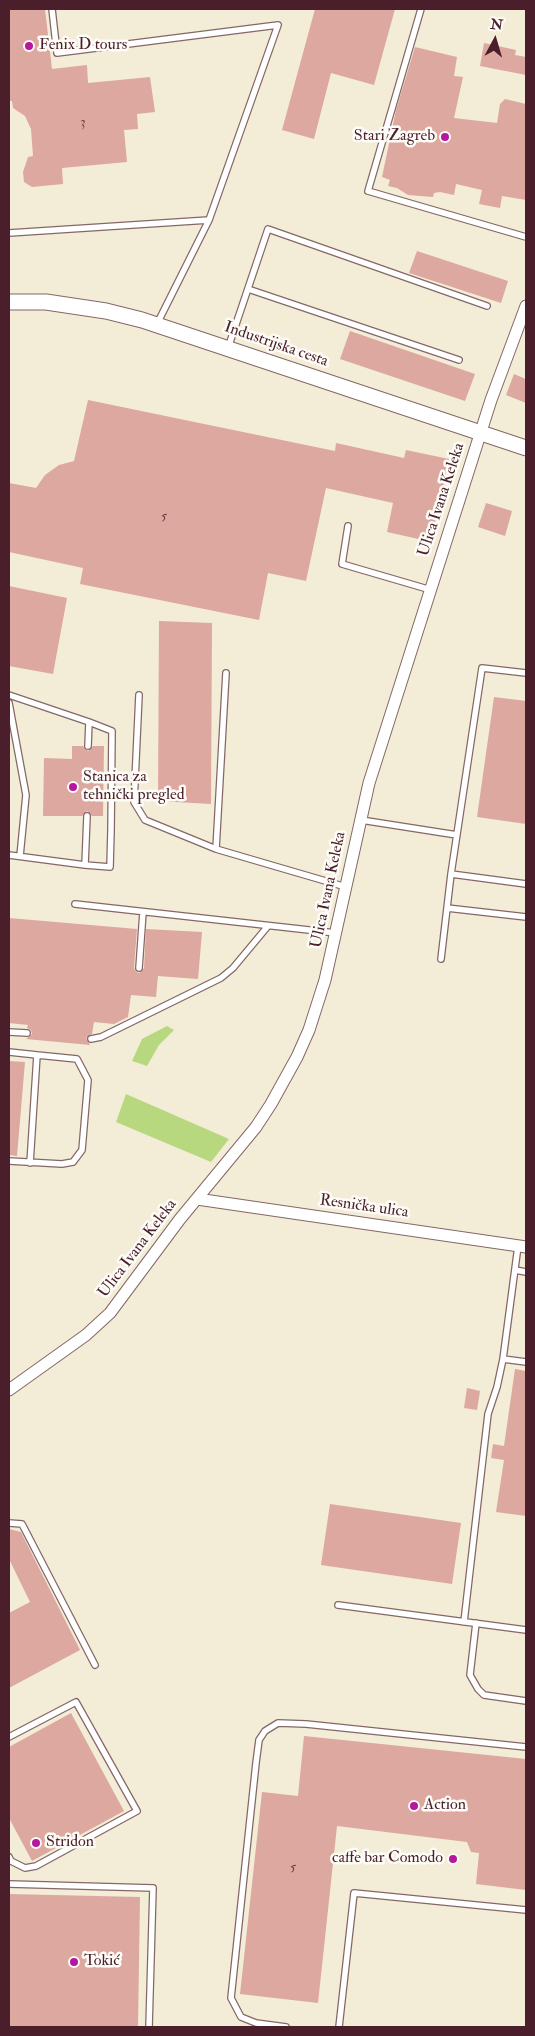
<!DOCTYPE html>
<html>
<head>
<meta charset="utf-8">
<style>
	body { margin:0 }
	#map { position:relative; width:535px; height:2036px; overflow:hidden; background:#f3ecd7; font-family:"IM FELL Double Pica",serif }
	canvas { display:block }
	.frame { position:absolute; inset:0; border:10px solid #4a1f2b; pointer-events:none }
	.north { position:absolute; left:470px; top:15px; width:50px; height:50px; -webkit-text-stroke:4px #fdfcf7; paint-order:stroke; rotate:6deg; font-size:14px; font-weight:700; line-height:20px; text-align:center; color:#4a1f2b }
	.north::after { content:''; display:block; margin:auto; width:18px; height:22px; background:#4a1f2b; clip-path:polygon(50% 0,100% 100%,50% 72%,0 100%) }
</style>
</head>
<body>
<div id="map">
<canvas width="535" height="2036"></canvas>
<div class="frame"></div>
<div class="north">N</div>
</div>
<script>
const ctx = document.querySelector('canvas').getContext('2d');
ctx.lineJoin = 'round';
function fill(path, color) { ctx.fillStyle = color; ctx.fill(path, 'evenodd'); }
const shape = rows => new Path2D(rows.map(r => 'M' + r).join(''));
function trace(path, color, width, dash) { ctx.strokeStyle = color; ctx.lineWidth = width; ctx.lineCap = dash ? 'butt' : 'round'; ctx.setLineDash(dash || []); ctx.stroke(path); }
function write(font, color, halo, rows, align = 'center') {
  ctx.font = font + ' "IM FELL Double Pica",serif'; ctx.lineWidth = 5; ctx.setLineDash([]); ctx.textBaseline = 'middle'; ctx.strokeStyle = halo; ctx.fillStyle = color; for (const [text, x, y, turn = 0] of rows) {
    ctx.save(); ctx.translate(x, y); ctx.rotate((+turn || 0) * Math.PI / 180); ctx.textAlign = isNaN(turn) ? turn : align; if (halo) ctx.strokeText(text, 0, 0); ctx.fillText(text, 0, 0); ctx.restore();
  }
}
fill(shape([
	[167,1026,174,1030,159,1045,147,1066,132,1061,142,1039],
	[126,1094,229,1139,211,1162,116,1122]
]), '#b7d87f');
fill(shape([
	[9,9,45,9,52,69,87,65,88,83,150,77,155,112,137,114,138,129,124,130,127,162,62,168,63,184,32,187,24,182,23,172,28,157,33,156,31,129,25,116,13,108,12,101,9,101],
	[315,9,395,9,374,85,331,73,314,139,282,130],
	[484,43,516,50,515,55,526,57,526,75,480,66],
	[415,47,457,57,454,76,463,77,454,118,497,123,500,104,505,99,526,104,526,200,502,196,500,208,479,204,482,190,456,184,454,195,440,192,434,193,433,197,408,195,397,188,388,186,390,180,382,177,396,110],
	[417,251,508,281,501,303,409,273],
	[350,331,475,374,465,401,340,359],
	[514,374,526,379,526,403,506,395],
	[88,400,335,451,336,443,404,458,406,450,449,459,432,542,387,532,393,503,326,488,306,581,268,573,259,620,80,584,83,568,9,552,9,483,36,488,45,475,59,465,74,461],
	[486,503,512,511,505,536,478,527],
	[9,586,67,598,53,674,9,666],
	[159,621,212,623,211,804,158,801],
	[494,697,526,701,526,824,477,817],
	[72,746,83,746,88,751,93,746,104,746,103,816,92,816,87,811,82,816,43,816,44,758,72,759],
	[9,918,137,929,134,968,136,972,139,973,144,968,146,929,202,932,198,979,158,976,156,997,131,995,128,1017,114,1024,94,1022,92,1034,86,1038,90,1045,26,1039,32,1034,31,1030,27,1028,28,1025,9,1023],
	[9,1061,25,1062,17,1156,9,1155],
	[515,1369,526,1371,526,1516,496,1512,504,1460,491,1458,493,1444,504,1446],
	[467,1388,480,1391,477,1410,464,1408],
	[330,1504,461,1523,452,1584,321,1565],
	[9,1529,21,1532,80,1650,9,1688,9,1613,30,1602,9,1559],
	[71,1713,124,1811,32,1861,9,1818,9,1747],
	[304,1736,526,1759,526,1890,476,1884,479,1853,471,1852,467,1842,337,1826,318,2003,240,1994,262,1792,298,1796],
	[9,1894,140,1897,138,2027,9,2027]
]), '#dca8a0');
const service = shape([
	[421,9,368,191,526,237],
	[9,233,209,220,278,25,57,53,52,9],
	[248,289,459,360],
	[157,324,209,220],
	[228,348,268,229,487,306],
	[348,526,342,564,431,590],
	[9,695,89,722,88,746],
	[139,695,134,802,145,820,216,849,346,887],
	[9,703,26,795,20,856],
	[361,820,457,835],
	[216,849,226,673],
	[9,855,85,865,87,816],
	[85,865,110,867,111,831,112,731,89,722],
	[451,874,526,884],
	[75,904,336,933],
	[447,908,526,917],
	[441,959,451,874,482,668,526,673],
	[139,968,143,912],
	[9,1032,27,1033],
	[91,1039,101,1037,221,978,233,968,268,926],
	[9,1052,37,1055,30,1163],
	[9,1161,62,1164,73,1162,82,1150,88,1080,77,1059,37,1055],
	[515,1270,526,1272],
	[503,1359,526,1362],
	[9,1523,22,1524,95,1665],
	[338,1605,526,1630],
	[464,1622,488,1414,497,1387,503,1359,518,1246],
	[476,1623,470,1675,478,1689,484,1695,526,1701],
	[9,1737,76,1702,137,1811,36,1866,25,1868,11,1861,9,1857],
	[9,1884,153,1888,149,2027],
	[286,2027,256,2023,241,2017,231,1998,256,1763,259,1740,265,1731,278,1723,306,1724,526,1747],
	[339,2027,354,1893,526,1910]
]);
const minor = shape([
	[197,1199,526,1247],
	[9,1390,86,1335,110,1313,180,1219,256,1127,271,1104,297,1057,309,1030,325,980,369,783,491,400,526,306]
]);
const tertiary = shape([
	[9,302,46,302,106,311,142,320,526,448]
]);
trace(service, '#856767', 8);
trace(minor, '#856767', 13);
trace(tertiary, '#856767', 17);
trace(service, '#fff', 5.5);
trace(minor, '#fff', 11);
trace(tertiary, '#fff', 15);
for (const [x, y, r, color] of [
	[29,46,5,"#b5179e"],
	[445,137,5,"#b5179e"],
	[73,787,5,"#b5179e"],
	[414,1806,5,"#b5179e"],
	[36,1843,5,"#b5179e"],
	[453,1859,5,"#b5179e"],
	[74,1962,5,"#b5179e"]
]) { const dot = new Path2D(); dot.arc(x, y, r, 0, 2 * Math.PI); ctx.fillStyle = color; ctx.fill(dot); trace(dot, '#fdfcf7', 2); }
write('14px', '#6e4148', null, [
	["3",83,123],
	["5",164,517],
	["5",293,1868]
]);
write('16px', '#4a1f2b', '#fdfcf7', [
	["Fenix D tours",39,46],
	["Stari Zagreb",435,137,"right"],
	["Stanica za",83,778],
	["tehnički pregled",83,796],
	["Action",424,1806],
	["Stridon",46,1843],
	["caffe bar Comodo",443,1859,"right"],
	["Tokić",84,1962]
], 'left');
write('16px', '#4a1f2b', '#fdfcf7', [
	["Industrijska cesta",276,345,19],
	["Ulica Ivana Keleka",442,500,-72],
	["Ulica Ivana Keleka",329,890,-78],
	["Resnička ulica",364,1207,8],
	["Ulica Ivana Keleka",138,1249,-53]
]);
</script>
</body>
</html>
